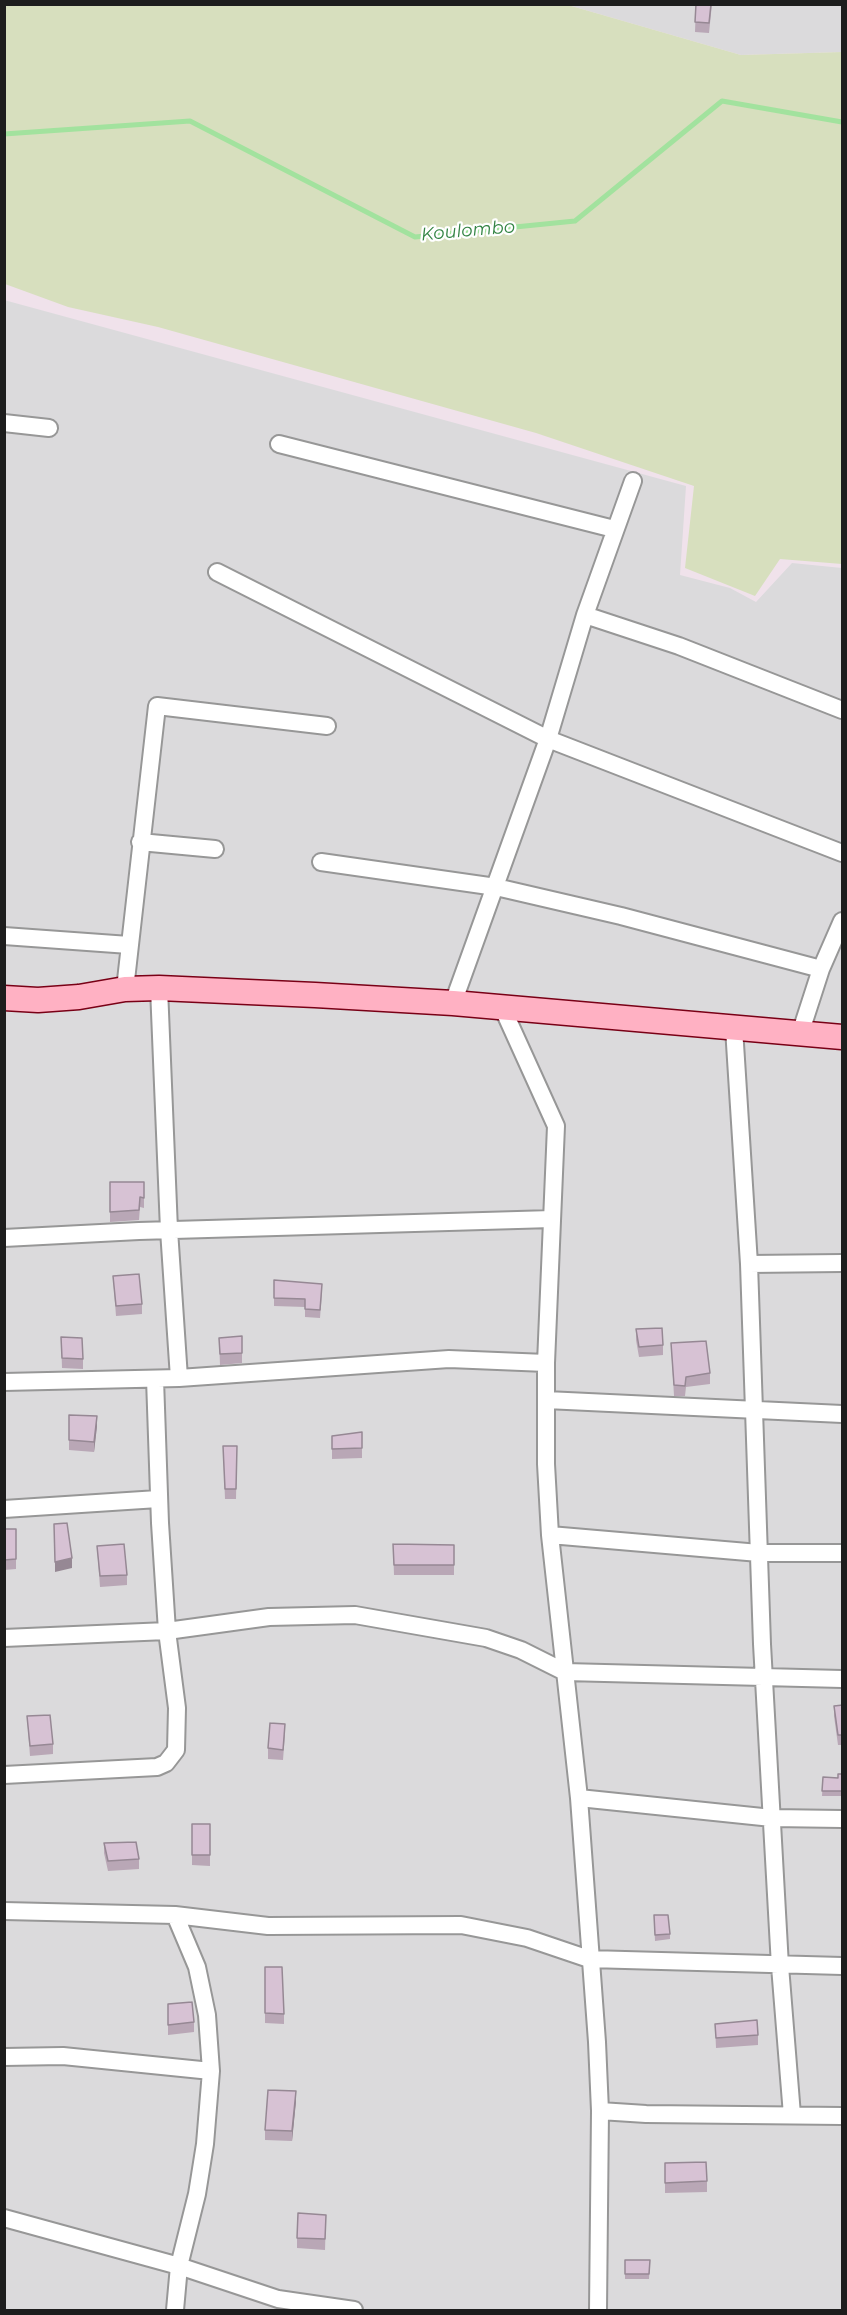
<!DOCTYPE html>
<html>
<head>
<meta charset="utf-8">
<style>
	body { margin:0 }
	#map { position:relative; width:847px; height:2315px; overflow:hidden; background:#f0e2eb; font-family:Montserrat,sans-serif }
	canvas { display:block }
	.frame { position:absolute; inset:0; border:6px solid #1d1d1d; pointer-events:none }
</style>
</head>
<body>
<div id="map">
<canvas width="847" height="2315"></canvas>
<div class="frame"></div>
</div>
<script>
const ctx = document.querySelector('canvas').getContext('2d');
ctx.lineJoin = 'round';
function fill(path, color) { ctx.fillStyle = color; ctx.fill(path, 'evenodd'); }
const shape = rows => new Path2D(rows.map(r => 'M' + r).join(''));
function trace(path, color, width, dash) { ctx.strokeStyle = color; ctx.lineWidth = width; ctx.lineCap = dash ? 'butt' : 'round'; ctx.setLineDash(dash || []); ctx.stroke(path); }
function write(font, color, halo, rows, align = 'center') {
  ctx.font = font + ' Montserrat,sans-serif'; ctx.lineWidth = 4.5; ctx.setLineDash([]); ctx.textBaseline = 'middle'; ctx.strokeStyle = halo; ctx.fillStyle = color; for (const [text, x, y, turn = 0] of rows) {
    ctx.save(); ctx.translate(x, y); ctx.rotate((+turn || 0) * Math.PI / 180); ctx.textAlign = isNaN(turn) ? turn : align; if (halo) ctx.strokeText(text, 0, 0); ctx.fillText(text, 0, 0); ctx.restore();
  }
}
fill(shape([
	[568,5,842,5,842,52,741,55],
	[4,300,686,486,680,575,730,588,756,602,792,563,842,568,842,2310,5,2310]
]), '#dbdadc');
fill(shape([
	[4,5,568,5,741,55,842,52,842,564,780,559,755,596,685,568,694,486,536,433,158,327,68,307,5,284]
]), '#d7dfbe');
trace(shape([
	[4,134,190,121,415,237,575,221,722,101,842,122]
]), '#a2e29e', 5);
const street = shape([
	[4,423,49,428],
	[279,444,614,529],
	[217,572,548,739,842,853],
	[585,615,679,646,842,710],
	[140,842,215,849],
	[321,862,496,887,621,916,821,969],
	[4,936,129,945],
	[159,988,169,1230,179,1378],
	[125,989,157,706,327,726],
	[453,1003,548,739,585,615,633,481],
	[503,1009,556,1126,546,1363,546,1464,550,1535,579,1798,597,2042,600,2111,598,2310],
	[734,1028,749,1264,762,1644,780,1966,792,2115],
	[800,1034,821,969,842,921],
	[4,1238,139,1231,552,1219],
	[749,1264,842,1263],
	[4,1382,179,1378,449,1359,546,1363],
	[546,1400,842,1414],
	[4,1509,158,1499],
	[550,1535,759,1553,842,1553],
	[4,1638,167,1631,269,1617,355,1615,486,1638,521,1650,565,1672,842,1679],
	[4,1775,157,1767,166,1763,176,1750,177,1708,167,1631,160,1523,155,1379],
	[579,1798,772,1818,842,1819],
	[4,1911,175,1915,268,1926,461,1925,527,1938,589,1959,842,1966],
	[175,1915,197,1967,207,2015,211,2071,205,2144,197,2194,179,2266,175,2310],
	[4,2057,63,2056,211,2071],
	[600,2111,646,2114,842,2116],
	[4,2218,179,2266,278,2299,354,2310]
]);
const secondary = shape([
	[4,998,38,1000,79,997,125,989,159,988,315,995,453,1003,842,1037]
]);
trace(street, '#979797', 20);
trace(secondary, '#790016', 27);
trace(street, '#fff', 16);
trace(secondary, '#ffb1c3', 24);
fill(shape([
	[696,4,712,4,709,33,695,32],
	[110,1182,144,1182,144,1208,140,1207,139,1220,110,1222],
	[113,1276,142,1304,142,1314,116,1316],
	[274,1280,322,1292,320,1318,305,1317,305,1307,274,1306],
	[636,1329,663,1345,663,1355,639,1357,636,1340],
	[242,1336,242,1363,220,1365,219,1338],
	[61,1337,83,1359,83,1369,62,1368],
	[671,1343,710,1373,710,1384,686,1387,685,1396,674,1396],
	[69,1415,97,1426,94,1452,69,1450],
	[362,1432,362,1458,332,1459,332,1436],
	[223,1446,237,1446,236,1499,225,1499],
	[4,1529,16,1529,16,1569,4,1570],
	[393,1544,454,1545,454,1575,394,1575],
	[97,1546,127,1575,127,1585,100,1587],
	[843,1705,843,1745,838,1745,834,1716,834,1706],
	[27,1716,53,1744,53,1754,30,1756],
	[285,1734,283,1760,268,1759,268,1748],
	[843,1774,843,1796,822,1796,823,1777,838,1778],
	[192,1824,210,1824,210,1866,192,1865],
	[104,1843,139,1859,139,1869,108,1871,104,1853],
	[654,1915,670,1934,670,1939,655,1941],
	[265,1967,284,2014,284,2024,265,2023],
	[168,2004,194,2022,194,2032,168,2035],
	[715,2024,758,2035,758,2045,716,2048],
	[296,2101,292,2141,265,2140,265,2130],
	[665,2163,707,2181,707,2192,665,2193],
	[326,2215,325,2250,297,2248,297,2238],
	[625,2260,650,2260,649,2279,625,2279]
]), '#b9a7b6');
fill(shape([
	[97,1416,97,1426,94,1452,94,1442],
	[72,1558,72,1568,55,1572,55,1562],
	[296,2091,296,2101,292,2141,292,2131]
]), '#968894');
const building = shape([
	[696,4,711,4,709,23,695,22,696,4],
	[110,1182,144,1182,144,1198,140,1197,139,1210,110,1212,110,1182],
	[139,1274,142,1304,116,1306,113,1276,139,1274],
	[274,1280,322,1284,320,1310,305,1309,305,1299,274,1298,274,1280],
	[662,1328,663,1345,639,1347,636,1329,662,1328],
	[242,1336,242,1353,220,1354,219,1338,242,1336],
	[61,1337,82,1338,83,1359,62,1358,61,1337],
	[706,1341,710,1373,686,1377,685,1386,674,1385,671,1343,706,1341],
	[69,1415,97,1416,94,1442,69,1440,69,1415],
	[362,1432,362,1448,332,1449,332,1436,362,1432],
	[223,1446,237,1446,236,1489,225,1489,223,1446],
	[67,1523,72,1558,55,1562,54,1524,67,1523],
	[4,1529,16,1529,16,1559,4,1560,4,1529],
	[124,1544,127,1575,100,1576,97,1546,124,1544],
	[393,1544,454,1545,454,1565,394,1565,393,1544],
	[843,1705,843,1735,838,1735,834,1706,843,1705],
	[50,1715,53,1744,30,1746,27,1716,50,1715],
	[270,1723,285,1724,283,1750,268,1748,270,1723],
	[838,1774,843,1774,843,1791,822,1791,823,1777,838,1778,838,1774],
	[192,1824,210,1824,210,1855,192,1855,192,1824],
	[136,1842,139,1859,108,1861,104,1843,136,1842],
	[654,1915,668,1915,670,1934,655,1935,654,1915],
	[265,1967,282,1967,284,2014,265,2013,265,1967],
	[192,2002,194,2022,168,2025,168,2004,192,2002],
	[757,2020,758,2035,716,2038,715,2024,757,2020],
	[268,2090,296,2091,292,2131,265,2130,268,2090],
	[706,2162,707,2181,665,2183,665,2163,706,2162],
	[298,2213,326,2215,325,2239,297,2238,298,2213],
	[625,2260,650,2260,649,2274,625,2274,625,2260]
]);
fill(building, '#d7c2d4');
trace(building, '#968894', 1.5);
write('italic 18px', '#338444', '#fff', [
	["Koulombo",468,231,-5]
]);
</script>
</body>
</html>
